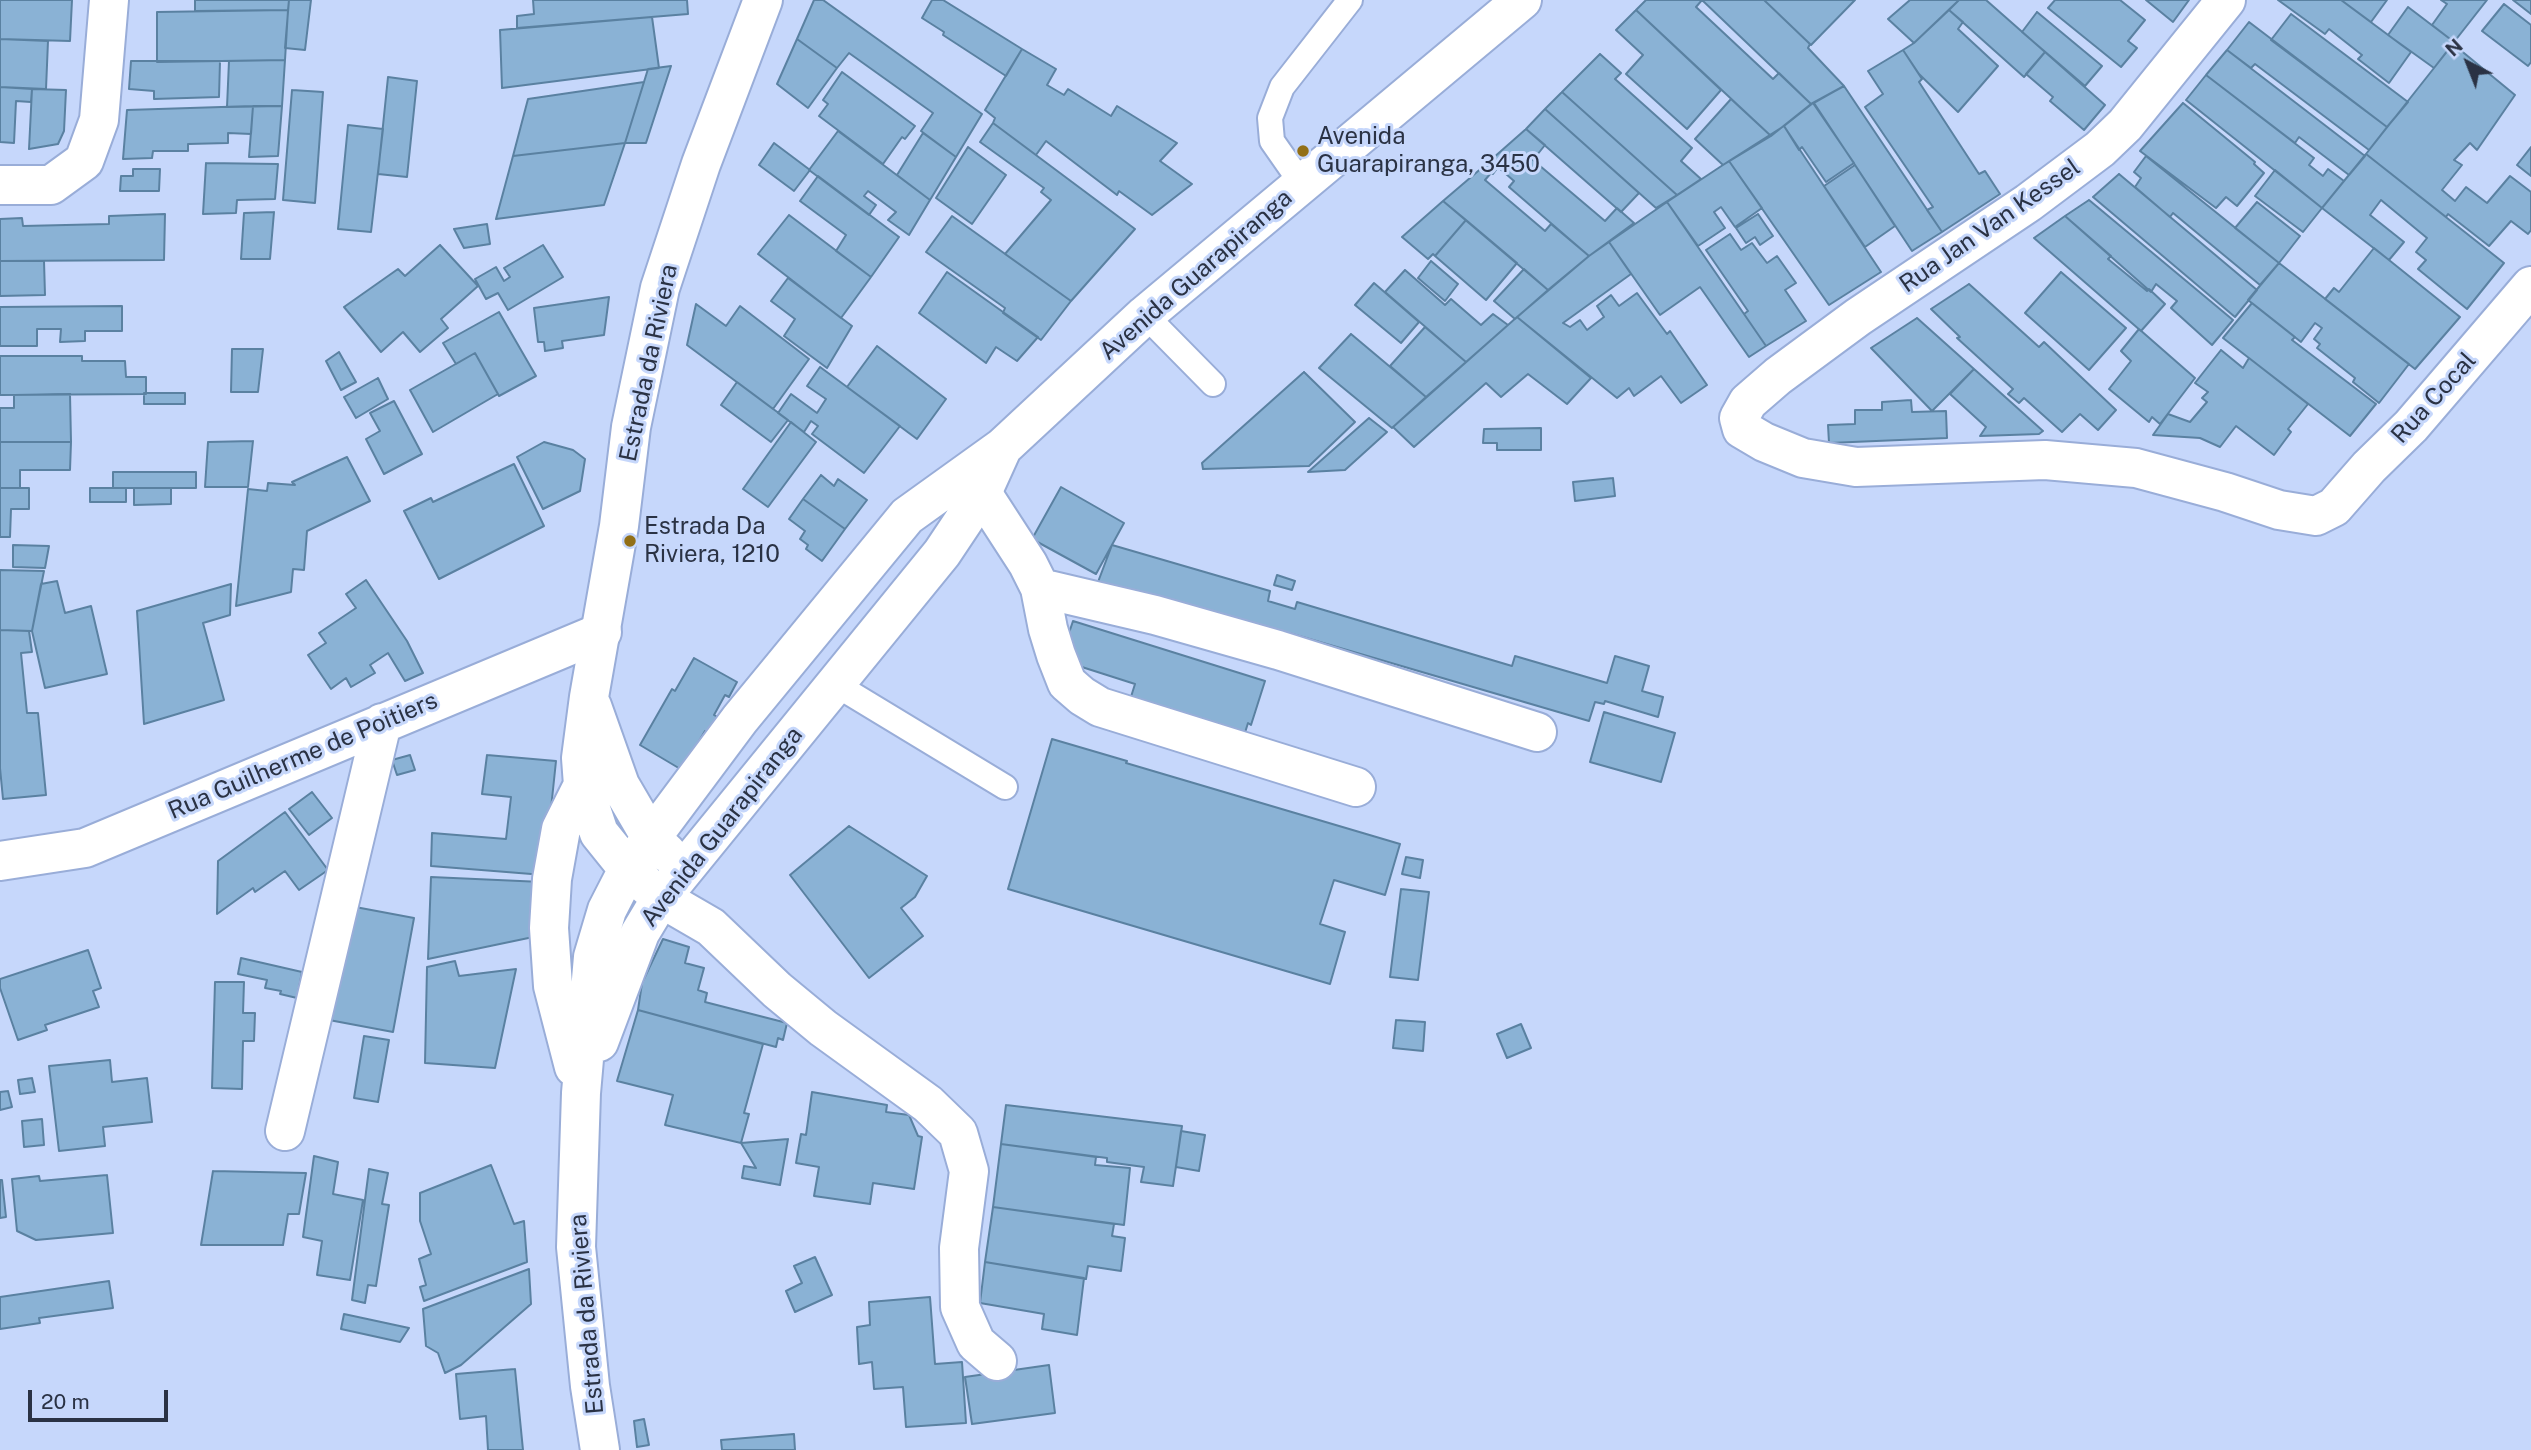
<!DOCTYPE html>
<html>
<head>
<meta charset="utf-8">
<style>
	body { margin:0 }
	#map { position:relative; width:2531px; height:1450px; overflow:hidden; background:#c6d7fb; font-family:"Public Sans",sans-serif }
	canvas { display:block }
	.north { position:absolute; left:2433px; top:28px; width:70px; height:70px; -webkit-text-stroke:5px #c6d7fb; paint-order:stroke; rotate:318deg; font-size:19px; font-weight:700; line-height:28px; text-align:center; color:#2a3244 }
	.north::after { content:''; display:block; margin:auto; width:24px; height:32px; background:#2a3244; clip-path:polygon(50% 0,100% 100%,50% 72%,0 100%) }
	.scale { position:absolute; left:28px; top:1390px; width:140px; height:32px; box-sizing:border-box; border:4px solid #2a3244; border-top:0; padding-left:9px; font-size:21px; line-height:24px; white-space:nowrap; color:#2a3244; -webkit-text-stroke:5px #c6d7fb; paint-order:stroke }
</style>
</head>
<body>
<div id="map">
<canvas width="2531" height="1450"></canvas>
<div class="north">N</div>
<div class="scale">20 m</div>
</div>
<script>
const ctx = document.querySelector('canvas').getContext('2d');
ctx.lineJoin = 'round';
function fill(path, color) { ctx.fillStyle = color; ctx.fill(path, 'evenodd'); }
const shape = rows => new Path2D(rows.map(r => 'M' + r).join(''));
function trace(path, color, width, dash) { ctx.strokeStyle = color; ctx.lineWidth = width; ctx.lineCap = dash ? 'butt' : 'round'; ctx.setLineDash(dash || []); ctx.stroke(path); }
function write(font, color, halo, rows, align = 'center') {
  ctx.font = font + ' "Public Sans",sans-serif'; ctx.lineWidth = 6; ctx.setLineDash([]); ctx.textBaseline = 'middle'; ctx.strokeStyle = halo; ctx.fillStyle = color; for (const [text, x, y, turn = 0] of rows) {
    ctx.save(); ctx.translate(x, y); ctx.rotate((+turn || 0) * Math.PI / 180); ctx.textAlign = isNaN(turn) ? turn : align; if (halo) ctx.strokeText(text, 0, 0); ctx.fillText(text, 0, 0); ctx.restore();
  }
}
const building = shape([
	[0,0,72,0,70,41,0,39,0,0],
	[195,0,289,0,288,10,195,11,195,0],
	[289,0,311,0,305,50,285,48,289,0],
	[533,0,687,0,688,14,517,28,517,16,534,14,533,0],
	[814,0,823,0,982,114,956,157,921,131,933,113,849,53,837,68,797,39,814,0],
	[932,0,943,0,1022,49,1006,76,943,35,944,32,922,18,932,0],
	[1646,0,1702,0,1696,7,1773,79,1779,73,1811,104,1771,136,1636,10,1646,0],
	[1702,0,1764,0,1810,44,1808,48,1844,86,1811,104,1702,0],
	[1764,0,1855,0,1811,45,1764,0],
	[1910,0,1959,0,1914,43,1888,19,1910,0],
	[1959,0,1986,0,2045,52,2024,77,1949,10,1959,0],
	[2055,0,2120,0,2145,20,2128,41,2137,48,2121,67,2048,8,2055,0],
	[2146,0,2189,0,2173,22,2146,0],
	[2278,0,2341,0,2411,52,2389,83,2358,59,2362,55,2329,29,2325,34,2278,0],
	[2341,0,2387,0,2371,22,2341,0],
	[2441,0,2487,0,2454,42,2432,25,2447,4,2441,0],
	[2513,0,2531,0,2531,14,2513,0],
	[2504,4,2531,25,2531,62,2528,66,2482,31,2504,4],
	[2408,7,2454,42,2434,68,2388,35,2408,7],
	[288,10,285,60,157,62,157,12,288,10],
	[1636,10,1721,90,1687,129,1626,74,1643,55,1616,30,1636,10],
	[1949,10,1963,22,1958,29,1998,66,1958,112,1919,74,1903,50,1914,43,1949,10],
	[2037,12,2102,66,2085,86,2022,32,2037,12],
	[2291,14,2408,102,2387,127,2271,40,2291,14],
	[652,17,659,68,502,88,500,30,652,17],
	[2249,22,2387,127,2369,150,2255,64,2251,68,2227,50,2249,22],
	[0,39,48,41,46,89,0,87,0,39],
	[797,39,837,68,808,108,777,84,797,39],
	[2453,44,2515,95,2477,150,2470,143,2454,160,2462,165,2442,190,2455,201,2466,187,2487,203,2510,176,2531,192,2531,230,2528,234,2511,221,2489,246,2448,214,2446,217,2366,154,2453,44],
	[1022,49,1056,69,1047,85,1064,95,1068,89,1111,116,1117,106,1177,143,1160,161,1192,184,1152,215,1119,191,1117,195,1046,141,1036,155,993,123,995,118,985,110,1022,49],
	[1903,50,1922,79,1919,82,1979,174,1985,171,2000,194,1942,232,1927,210,1933,207,1865,107,1883,94,1868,71,1903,50],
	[2227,50,2365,156,2349,175,2299,137,2295,143,2206,75,2227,50],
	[2045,52,2105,105,2084,130,2050,101,2053,97,2026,74,2045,52],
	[1600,54,1621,73,1615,79,1692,148,1681,161,1701,179,1677,195,1562,92,1600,54],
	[285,60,282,106,227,107,229,61,285,60],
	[131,61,220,61,219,97,154,99,154,91,129,89,131,61],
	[671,66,646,143,625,143,648,69,671,66],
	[842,72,915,126,905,139,902,137,883,164,819,116,828,104,823,100,842,72],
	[2206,75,2314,158,2309,165,2323,176,2328,169,2344,181,2322,208,2186,100,2206,75],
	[388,77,417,81,407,177,378,174,388,77],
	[644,82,625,143,513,156,528,99,644,82],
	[1844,86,1942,232,1912,251,1814,103,1844,86],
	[0,87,32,89,31,102,16,101,14,143,0,142,0,87],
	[32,89,66,90,64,131,58,144,29,149,32,89],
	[292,90,323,92,315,203,283,200,292,90],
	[1562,92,1677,195,1656,208,1545,109,1562,92],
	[1731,99,1771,136,1723,165,1695,139,1731,99],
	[1813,103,1854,163,1826,182,1802,147,1799,150,1784,126,1813,103],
	[2183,103,2255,162,2254,164,2264,173,2237,206,2226,197,2216,208,2140,151,2183,103],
	[253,106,251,134,228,133,228,143,188,144,188,151,153,151,152,158,123,159,127,110,253,106],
	[253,106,282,106,278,156,249,157,253,106],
	[1545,109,1639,193,1621,212,1526,129,1545,109],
	[993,123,1135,229,1071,301,1005,254,1051,200,1041,192,1044,188,980,142,993,123],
	[348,125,383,129,371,232,338,229,348,125],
	[1784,126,1881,272,1829,305,1729,161,1784,126],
	[1526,129,1545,145,1533,160,1605,221,1617,208,1634,223,1589,256,1509,187,1514,181,1498,167,1493,174,1484,166,1526,129],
	[838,131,930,200,909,235,888,220,896,212,868,191,864,196,876,205,869,215,809,170,838,131],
	[923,133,956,157,930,200,897,175,923,133],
	[625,143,604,205,496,219,513,156,625,143],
	[774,143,810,170,794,191,759,165,774,143],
	[968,147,1006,175,972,224,936,198,968,147],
	[2531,147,2531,176,2517,165,2531,147],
	[2366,154,2504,263,2467,309,2418,269,2426,260,2416,252,2427,238,2381,200,2370,215,2404,242,2389,260,2322,208,2366,154],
	[2146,156,2279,263,2260,285,2173,213,2170,217,2135,187,2141,178,2134,172,2146,156],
	[1729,161,1762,208,1735,227,1721,207,1714,212,1725,228,1698,246,1667,202,1729,161],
	[206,163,278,164,275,199,237,200,236,213,203,214,206,163],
	[1855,165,1895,226,1865,247,1824,186,1855,165],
	[1484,166,1491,173,1485,180,1545,231,1551,224,1589,256,1548,290,1443,201,1484,166],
	[133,169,160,169,159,191,120,191,121,176,133,176,133,169],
	[2275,170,2322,208,2303,232,2255,196,2275,170],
	[2119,174,2257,290,2235,317,2093,197,2119,174],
	[818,176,899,237,871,277,836,251,846,235,800,201,818,176],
	[2089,200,2233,320,2212,345,2171,308,2177,301,2156,284,2151,292,2065,216,2089,200],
	[1443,201,1466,220,1435,256,1433,254,1428,259,1402,237,1443,201],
	[1667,202,1766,346,1749,357,1700,287,1660,315,1609,242,1667,202],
	[2257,202,2300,236,2279,263,2235,228,2257,202],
	[274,212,270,259,241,259,244,213,274,212],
	[165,214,164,260,0,261,0,219,22,218,23,226,109,224,109,216,165,214],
	[1758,214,1773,236,1760,245,1755,237,1746,243,1736,228,1758,214],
	[789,215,871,277,841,318,758,254,789,215],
	[952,216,1071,301,1041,340,1003,313,1005,308,926,252,952,216],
	[2065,216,2111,256,2108,259,2147,291,2149,289,2165,304,2141,331,2034,238,2065,216],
	[1466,220,1517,263,1486,300,1435,256,1466,220],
	[487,224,490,244,464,248,454,229,487,224],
	[1730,234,1741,250,1752,243,1767,263,1777,256,1796,283,1785,290,1806,321,1766,346,1744,314,1748,311,1706,250,1730,234],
	[1609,242,1631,274,1563,323,1570,327,1580,320,1587,330,1604,317,1597,306,1611,295,1619,306,1637,293,1667,334,1670,331,1707,385,1681,403,1661,376,1634,396,1629,388,1617,398,1517,317,1589,256,1609,242],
	[440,245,478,286,441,319,448,328,420,352,403,332,381,352,344,307,398,269,405,276,440,245],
	[543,245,563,277,508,310,498,293,486,299,475,279,496,267,504,281,510,277,504,268,543,245],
	[2374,248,2460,317,2415,369,2325,299,2334,288,2339,292,2374,248],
	[0,261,44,261,45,295,0,296,0,261],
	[1431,261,1458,284,1445,301,1418,278,1431,261],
	[2279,263,2409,364,2379,403,2353,382,2355,378,2317,348,2320,344,2314,339,2322,328,2315,323,2301,342,2248,300,2279,263],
	[1524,269,1548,290,1515,319,1494,301,1524,269],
	[1405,270,1445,305,1451,299,1481,325,1493,314,1508,325,1466,362,1385,292,1405,270],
	[947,272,1038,337,1017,361,996,347,986,363,919,313,947,272],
	[2061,272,2126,328,2089,370,2025,313,2061,272],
	[788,278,852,326,827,368,784,336,795,319,771,301,788,278],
	[1374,283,1419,322,1401,343,1355,305,1374,283],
	[1969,284,2039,347,2044,342,2116,410,2098,430,2080,414,2062,432,2024,398,2019,403,2008,394,2013,389,1957,338,1960,337,1931,309,1969,284],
	[609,297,604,335,562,341,563,348,545,351,544,342,538,342,534,308,609,297],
	[2252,303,2295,337,2292,340,2376,404,2350,436,2223,338,2252,303],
	[696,304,726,326,740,306,809,359,773,409,687,345,696,304],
	[122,306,122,331,85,331,85,341,60,342,61,329,37,329,37,346,0,346,0,307,122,306],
	[499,312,536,376,499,396,475,353,456,364,443,343,499,312],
	[1517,317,1591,378,1567,404,1528,374,1501,397,1486,383,1414,447,1393,427,1517,317],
	[1917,318,1974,369,1932,411,1871,348,1917,318],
	[1425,327,1466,362,1426,397,1390,366,1425,327],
	[2139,329,2195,378,2160,424,2152,417,2149,422,2109,389,2131,361,2121,351,2139,329],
	[1351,334,1426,397,1392,428,1319,368,1351,334],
	[877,346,946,399,917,439,847,387,877,346],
	[232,349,263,349,258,392,231,392,232,349],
	[2221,350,2243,368,2249,358,2308,404,2288,429,2291,432,2274,455,2236,426,2220,447,2200,438,2153,435,2168,414,2190,422,2207,402,2202,398,2208,392,2195,383,2221,350],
	[339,352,356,382,341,390,326,361,339,352],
	[475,353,498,394,433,432,410,390,475,353],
	[0,356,82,356,82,361,125,361,126,377,146,377,146,394,0,395,0,356],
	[820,367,900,426,864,473,812,434,818,426,811,421,804,432,778,413,791,394,817,413,826,399,807,386,820,367],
	[1974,369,2043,431,2039,434,1980,436,1986,427,1950,394,1974,369],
	[1304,372,1355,422,1309,466,1203,469,1202,463,1304,372],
	[378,378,388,399,356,418,344,397,378,378],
	[737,382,788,420,771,442,721,405,737,382],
	[144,393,185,393,185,404,144,404,144,393],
	[70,394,71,442,0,442,0,408,14,408,14,395,70,394],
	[1911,400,1912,412,1946,411,1947,438,1829,443,1828,425,1855,424,1855,410,1882,410,1882,402,1911,400],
	[394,401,422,454,384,474,366,439,380,431,370,413,394,401],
	[1369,418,1387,432,1345,470,1308,472,1369,418],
	[791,422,816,442,768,507,743,489,791,422],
	[1541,428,1541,450,1497,450,1497,443,1483,443,1484,429,1541,428],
	[253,441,248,487,205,487,208,442,253,441],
	[0,442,71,442,70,470,20,470,20,488,0,488,0,442],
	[544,442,573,450,585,459,580,491,543,509,517,457,544,442],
	[347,457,370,501,307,531,304,570,293,569,291,592,236,606,248,489,267,491,268,483,295,485,292,482,347,457],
	[514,464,544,526,439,579,404,511,431,498,433,502,514,464],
	[113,472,196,472,196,488,113,488,113,472],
	[821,475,834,486,838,479,867,500,845,529,803,499,821,475],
	[1613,478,1615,496,1575,501,1573,482,1613,478],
	[1061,487,1124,523,1096,574,1032,539,1061,487],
	[0,488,29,488,29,509,11,509,10,537,0,537,0,488],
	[90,488,126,488,126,502,90,502,90,488],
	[134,488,171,488,171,504,134,505,134,488],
	[803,499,845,529,822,561,806,549,808,545,800,539,805,531,789,519,803,499],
	[13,545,49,546,45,568,13,567,13,545],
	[1112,545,1270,591,1268,601,1295,609,1297,602,1512,666,1515,656,1607,683,1615,656,1649,666,1642,691,1663,697,1658,717,1605,701,1604,704,1595,702,1589,721,1289,633,1288,639,1098,582,1112,545],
	[0,570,44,571,32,631,0,630,0,570],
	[1277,575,1295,581,1292,590,1274,585,1277,575],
	[366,580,407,641,423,673,405,681,388,653,370,665,375,673,351,687,346,678,331,689,308,655,326,643,319,633,356,608,346,594,366,580],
	[57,581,65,613,91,606,107,674,45,688,32,631,41,584,57,581],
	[231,584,230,615,203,623,224,700,144,724,137,611,231,584],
	[1073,621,1265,681,1251,725,1248,723,1243,739,1130,700,1135,684,1060,660,1073,621],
	[0,630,29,631,32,652,21,653,27,713,38,713,46,795,3,799,0,768,0,630],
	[694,658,737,682,729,697,725,695,714,715,721,719,712,735,705,731,682,770,640,745,672,689,675,691,694,658],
	[1604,712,1675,733,1661,782,1590,762,1604,712],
	[1052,739,1127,761,1126,763,1400,844,1385,895,1334,880,1320,924,1345,932,1330,984,1008,889,1052,739],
	[410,755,415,770,397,775,392,760,410,755],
	[487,755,556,761,544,875,431,866,432,833,506,839,511,797,482,794,487,755],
	[312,792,332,818,309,835,289,809,312,792],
	[285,812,328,870,299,890,285,871,255,892,253,888,217,914,218,861,285,812],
	[849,826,927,876,915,897,901,908,923,936,869,978,790,875,849,826],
	[1406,857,1423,860,1420,878,1402,874,1406,857],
	[431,877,542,882,538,936,428,959,431,877],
	[1401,889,1429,892,1418,980,1390,977,1401,889],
	[350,906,414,918,393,1032,329,1020,350,906],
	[663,939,689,947,685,963,704,968,698,990,707,993,705,1002,787,1023,783,1040,778,1038,776,1047,638,1010,642,983,663,939],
	[88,950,101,988,93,991,99,1007,45,1025,47,1030,18,1040,0,988,0,979,88,950],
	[241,958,302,972,297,998,280,994,281,991,265,988,267,980,238,974,241,958],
	[455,961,459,976,516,969,495,1068,425,1063,427,967,455,961],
	[215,982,244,982,243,1013,255,1013,254,1041,243,1041,242,1089,212,1088,215,982],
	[638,1010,763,1044,744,1113,749,1114,741,1143,665,1125,673,1095,617,1081,638,1010],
	[1396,1020,1425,1022,1423,1051,1393,1048,1396,1020],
	[1521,1024,1531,1048,1507,1058,1497,1034,1521,1024],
	[364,1036,389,1040,378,1102,354,1098,364,1036],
	[110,1060,112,1082,147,1078,152,1122,103,1127,105,1146,59,1151,49,1066,110,1060],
	[32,1078,35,1092,20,1094,18,1080,32,1078],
	[8,1091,12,1107,0,1110,0,1092,8,1091],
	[812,1092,887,1105,886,1112,909,1115,918,1136,922,1137,914,1189,873,1183,870,1204,814,1196,819,1167,796,1163,801,1134,806,1135,812,1092],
	[1006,1105,1182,1126,1173,1186,1141,1182,1144,1167,1107,1162,1107,1158,1001,1144,1006,1105],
	[42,1119,44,1145,24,1147,22,1121,42,1119],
	[1181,1131,1205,1135,1199,1171,1176,1167,1181,1131],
	[788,1139,780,1185,742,1178,744,1166,756,1168,741,1143,788,1139],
	[1001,1144,1096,1157,1095,1165,1130,1168,1124,1225,993,1207,1001,1144],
	[314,1156,338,1162,333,1194,363,1200,350,1280,317,1275,322,1241,303,1237,314,1156],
	[491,1165,514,1224,524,1221,527,1262,424,1301,420,1287,426,1285,419,1259,431,1254,420,1221,420,1193,491,1165],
	[369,1169,388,1173,382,1204,389,1205,376,1286,368,1285,365,1303,352,1300,369,1169],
	[213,1171,306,1173,299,1214,288,1214,283,1245,201,1245,213,1171],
	[107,1175,113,1233,36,1240,17,1231,12,1179,39,1176,40,1181,107,1175],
	[0,1180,2,1180,6,1217,0,1218,0,1180],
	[993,1207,1114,1224,1112,1236,1125,1238,1121,1271,1088,1266,1086,1279,985,1262,993,1207],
	[815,1257,832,1295,795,1312,786,1291,802,1283,794,1266,815,1257],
	[985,1262,1084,1278,1077,1335,1042,1329,1044,1314,980,1303,985,1262],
	[529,1269,531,1304,461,1365,445,1373,438,1353,426,1346,423,1309,529,1269],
	[109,1281,113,1308,39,1318,40,1323,0,1329,0,1297,109,1281],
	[930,1297,935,1364,962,1362,966,1423,906,1427,903,1387,874,1389,872,1362,859,1364,857,1327,870,1325,869,1302,930,1297],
	[344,1314,409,1328,400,1342,341,1329,344,1314],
	[1049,1365,1055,1413,972,1424,965,1377,1049,1365],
	[515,1369,523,1450,488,1450,486,1416,460,1419,456,1374,515,1369],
	[644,1419,649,1445,637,1447,634,1421,644,1419],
	[794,1434,795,1450,722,1450,721,1440,794,1434]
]);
fill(building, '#8ab2d5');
trace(building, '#5a81a1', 2);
const lane = shape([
	[1302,184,1272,141,1270,118,1282,87,1350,0],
	[1145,315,1213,384],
	[835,684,1005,787]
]);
const street = shape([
	[2226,0,2125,125,2100,149,2028,203,1858,317,1778,376,1748,402,1739,418,1742,429,1764,442,1803,458,1856,467,2045,460,2136,468,2225,492,2279,510,2316,516,2334,507,2369,467,2411,426,2531,286],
	[0,185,51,185,84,161,99,120,109,0],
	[982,493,1028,564,1040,588,1048,629,1056,655,1067,683,1082,696,1100,707,1356,787],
	[1040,588,1155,615,1278,650,1537,732],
	[0,861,85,848,602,632],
	[661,898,711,927,777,990,823,1028,928,1104,958,1133,969,1171,959,1248,960,1307,976,1343,997,1361],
	[285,1131,382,723]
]);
const secondary = shape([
	[592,706,620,785,651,838,667,853],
	[661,898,628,869,599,833,583,785,581,758,589,697,619,526,631,427,660,288,701,164,763,0],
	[599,1042,640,933,661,898,942,553,982,493,1001,451],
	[574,1067,553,986,549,928,552,879,561,829,583,785],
	[600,1450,590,1386,576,1247,581,1093,593,957,607,910,628,869,740,719,907,516,1003,447,1145,315,1522,0]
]);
trace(lane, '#99add8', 28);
trace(street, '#99add8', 42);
trace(secondary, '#99add8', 42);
trace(lane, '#fff', 24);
trace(street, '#fff', 38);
trace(secondary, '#fff', 38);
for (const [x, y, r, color] of [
	[1303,151,7,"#926f16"],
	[630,541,7,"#926f16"]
]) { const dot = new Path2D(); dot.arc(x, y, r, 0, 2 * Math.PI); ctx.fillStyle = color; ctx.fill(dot); trace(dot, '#c6d7fb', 2.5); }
write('24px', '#2a3244', '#c6d7fb', [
	["Avenida",1317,137],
	["Guarapiranga, 3450",1317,165],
	["Estrada Da",644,527],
	["Riviera, 1210",644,555]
], 'left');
write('24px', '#2a3244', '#c6d7fb', [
	["Rua Jan Van Kessel",1990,226,-35],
	["Avenida Guarapiranga",1196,275,-41],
	["Estrada da Riviera",649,363,-78],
	["Rua Cocal",2434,398,-48],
	["Rua Guilherme de Poitiers",303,756,-23],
	["Avenida Guarapiranga",722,827,-52],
	["Estrada da Riviera",587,1314,-95]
]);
</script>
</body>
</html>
